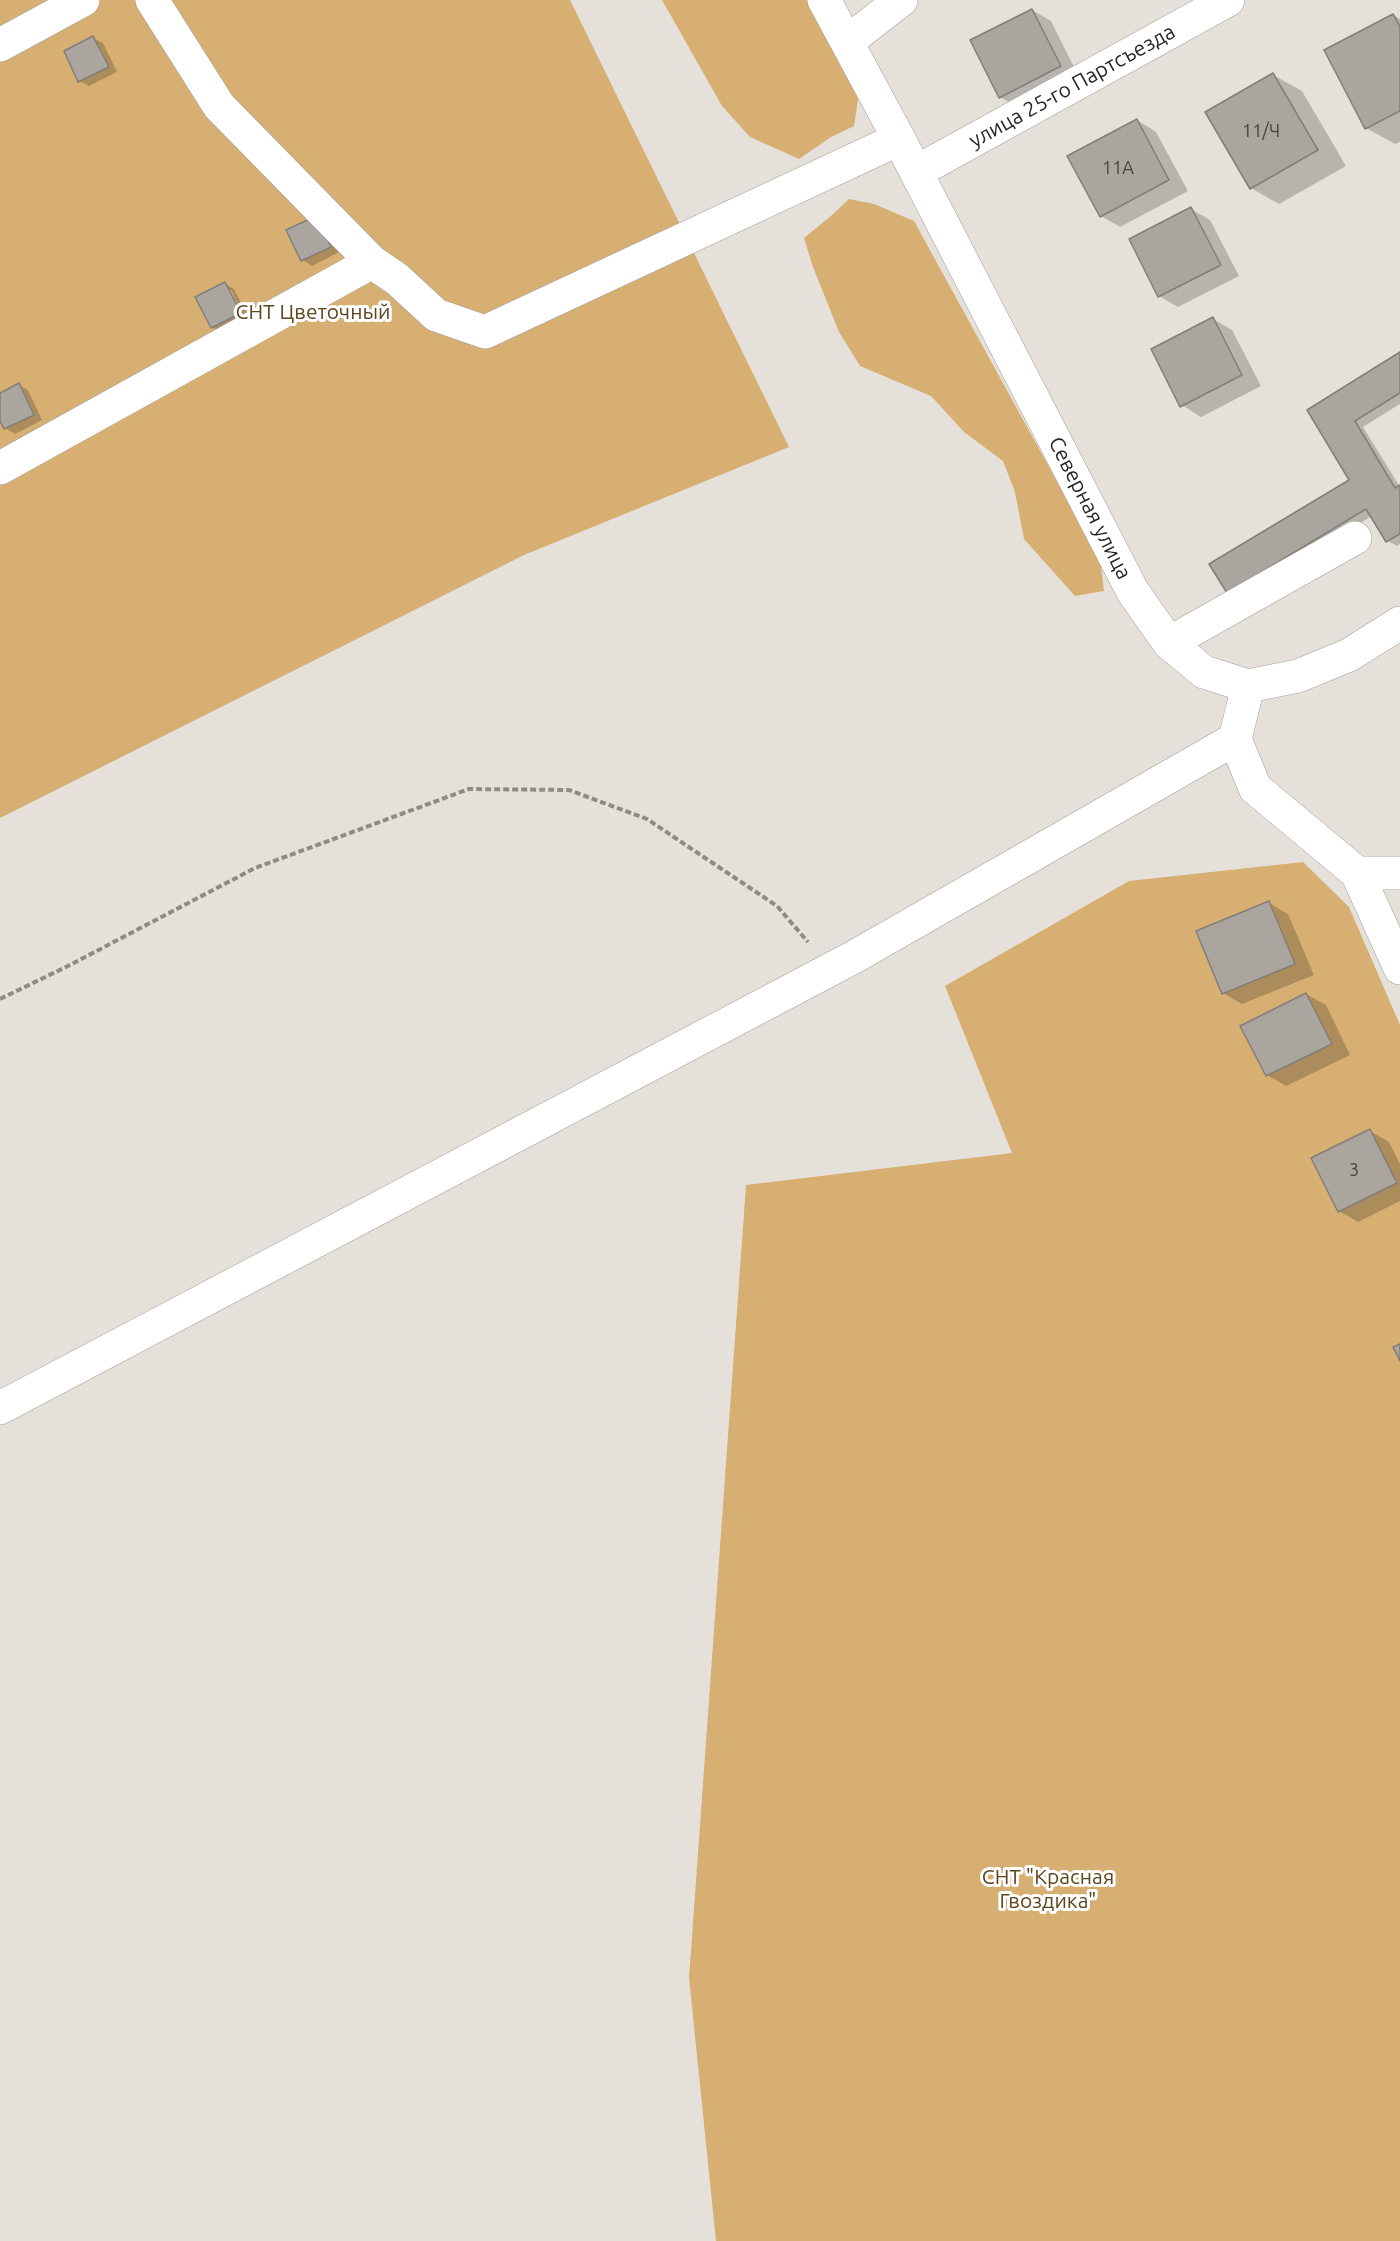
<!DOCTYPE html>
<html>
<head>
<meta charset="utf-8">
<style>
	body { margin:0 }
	canvas { display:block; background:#e5e1da }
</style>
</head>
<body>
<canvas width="1400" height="2241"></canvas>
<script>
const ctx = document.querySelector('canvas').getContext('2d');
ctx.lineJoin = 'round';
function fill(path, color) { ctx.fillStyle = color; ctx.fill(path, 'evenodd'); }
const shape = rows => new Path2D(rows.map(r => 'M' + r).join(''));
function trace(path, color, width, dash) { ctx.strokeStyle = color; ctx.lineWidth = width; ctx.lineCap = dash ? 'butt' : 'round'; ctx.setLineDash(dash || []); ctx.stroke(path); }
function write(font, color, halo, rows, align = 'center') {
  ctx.font = font + ' Ubuntu,sans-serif'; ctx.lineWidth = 6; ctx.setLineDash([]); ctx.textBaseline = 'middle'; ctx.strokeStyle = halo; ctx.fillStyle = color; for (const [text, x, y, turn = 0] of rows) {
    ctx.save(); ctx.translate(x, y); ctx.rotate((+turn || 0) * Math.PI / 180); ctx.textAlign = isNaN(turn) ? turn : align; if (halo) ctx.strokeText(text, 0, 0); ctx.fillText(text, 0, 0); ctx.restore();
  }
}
fill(shape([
	[0,0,570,0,789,447,524,555,0,818],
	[662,0,814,0,859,93,854,126,831,137,799,159,750,137,722,106],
	[849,199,874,204,914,221,1100,560,1104,591,1075,596,1024,539,1015,492,1003,461,964,432,931,396,860,366,839,332,813,267,804,238,832,215],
	[1303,862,1349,907,1400,1025,1400,2241,716,2241,689,1978,746,1185,1012,1153,945,986,1129,881]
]), '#d7af72');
fill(shape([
	[1032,10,1051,21,1079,77,1019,108,1000,97],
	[1393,15,1400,19,1400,142,1395,144,1366,128],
	[93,38,103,43,117,72,89,86,80,81],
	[1273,75,1302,91,1346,166,1279,204,1251,188],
	[1137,120,1156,132,1188,191,1120,227,1101,216],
	[1191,209,1210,220,1239,276,1178,307,1159,296],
	[316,217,339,252,312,266,303,260,288,231],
	[225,284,234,289,249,318,221,332,212,327],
	[227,290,231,290,245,319,243,321],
	[1213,319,1232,330,1261,386,1201,417,1182,405],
	[1400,354,1400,404,1363,427,1400,487,1400,544,1397,546,1388,541,1372,516,1237,597,1351,481,1309,411],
	[19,385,28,390,42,420,15,434,5,428,0,418,0,394],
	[1269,903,1288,914,1314,975,1242,1004,1223,993],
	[1306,994,1326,1005,1350,1055,1286,1086,1267,1075],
	[1370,1131,1389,1142,1400,1164,1400,1201,1358,1222,1339,1211]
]), '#0003');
const building = shape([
	[1032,9,1061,66,999,98,970,40,1032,9],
	[1393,14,1400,26,1400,111,1365,129,1324,50,1393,14],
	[93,36,109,67,78,82,64,51,93,36],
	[1273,73,1318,150,1250,189,1205,112,1273,73],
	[1137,119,1169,180,1100,217,1067,156,1137,119],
	[1191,207,1221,265,1158,297,1129,239,1191,207],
	[316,216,331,247,301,261,286,230,316,216],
	[225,282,241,313,211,328,195,297,225,282],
	[1213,317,1242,375,1180,407,1151,349,1213,317],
	[1400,352,1400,393,1355,421,1395,488,1400,485,1400,534,1386,542,1366,509,1227,593,1209,564,1349,480,1307,410,1400,352],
	[19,383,34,415,4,429,0,421,0,393,19,383],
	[1269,901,1295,964,1222,994,1196,931,1269,901],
	[1306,993,1332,1044,1266,1076,1240,1026,1306,993],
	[1370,1129,1397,1183,1338,1212,1311,1158,1370,1129],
	[1400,1344,1400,1361,1393,1347,1400,1344]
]);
fill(building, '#aaa59f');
trace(building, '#827e78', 1.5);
const minor = shape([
	[152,0,219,106,372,262],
	[824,0,899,139,1133,592,1169,643,1204,672,1248,686,1298,676,1349,655,1400,623],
	[847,42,901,0],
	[0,45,83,0],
	[916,172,1228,0],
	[0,468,372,262,397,279,436,315,485,332,899,139],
	[1169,643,1355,538],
	[1248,686,1235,739,1255,788,1357,873,1400,873],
	[1357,873,1400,968],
	[0,1408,854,957,1235,739]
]);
trace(minor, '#a29e98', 34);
trace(shape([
	[0,999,68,966,255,868,469,789,569,790,647,819,777,906,808,942]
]), '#8d8b86', 4, [6, 3]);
trace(minor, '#fff', 33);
write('18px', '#474541', null, [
	["11/Ч",1261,131],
	["11А",1118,168],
	["3",1354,1170]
]);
write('21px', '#262522', '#fff', [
	["улица 25-го Партсъезда",1072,86,-29],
	["Северная улица",1090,508,63]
]);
write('21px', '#5d451e', '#fff', [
	["СНТ Цветочный",313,312],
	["СНТ \"Красная",1048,1877],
	["Гвоздика\"",1048,1901]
]);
</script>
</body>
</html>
